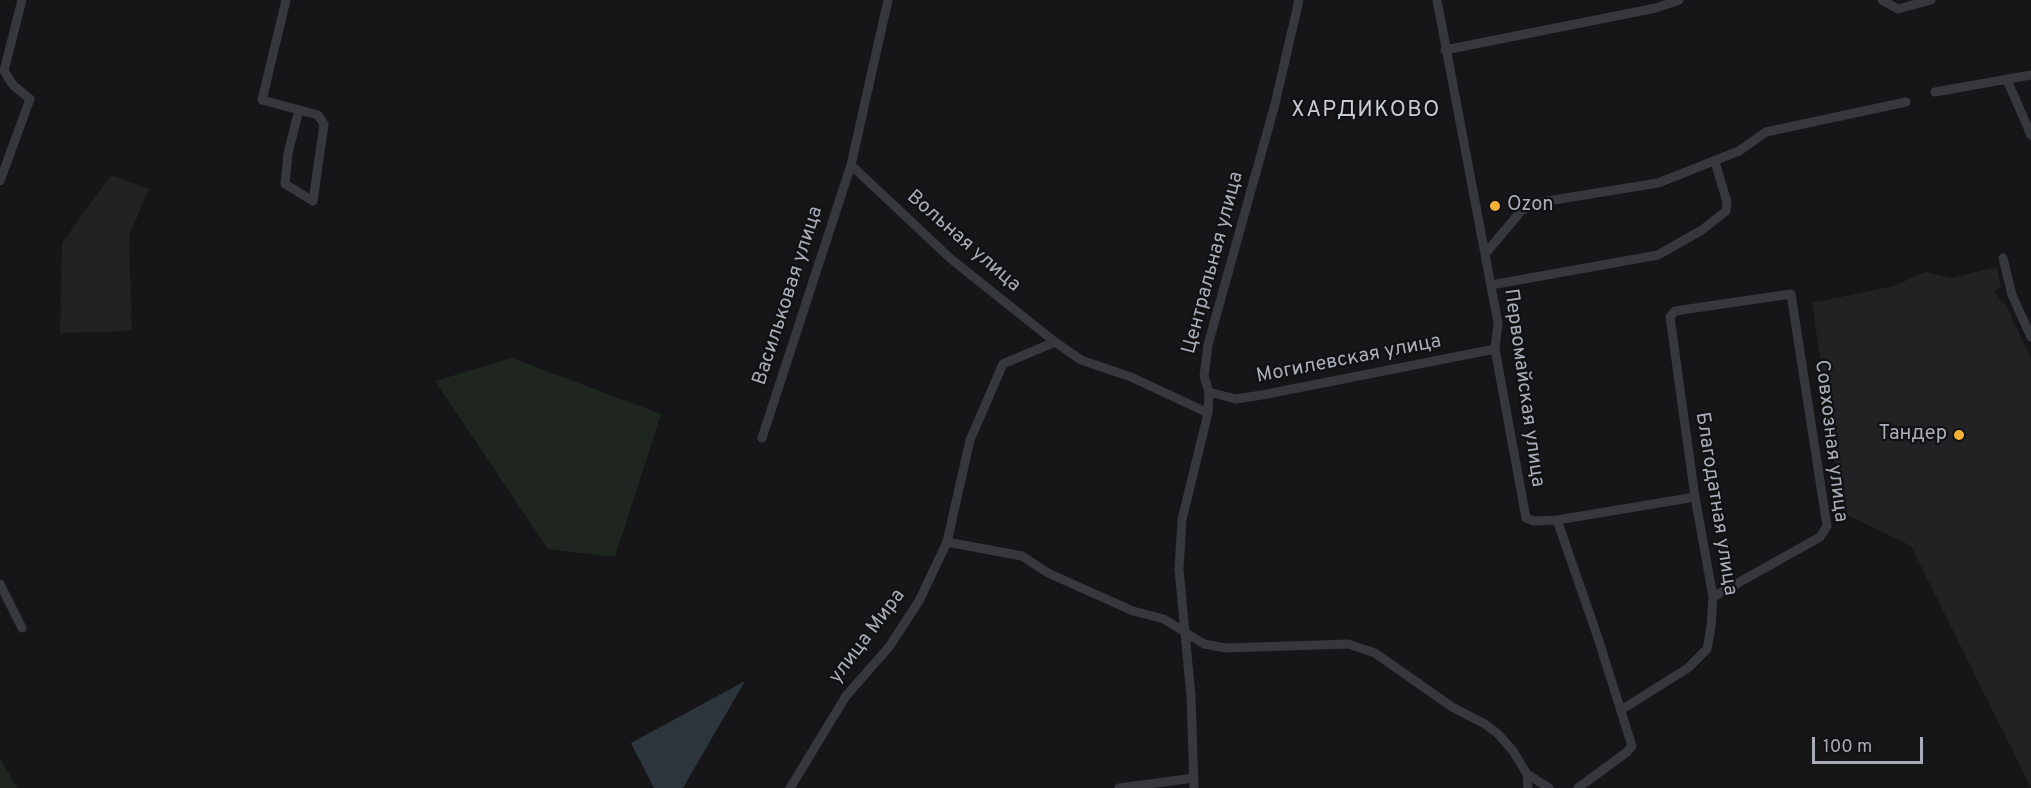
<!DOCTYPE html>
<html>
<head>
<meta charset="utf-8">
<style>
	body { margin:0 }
	#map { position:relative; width:2031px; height:788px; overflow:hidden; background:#161618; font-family:Overpass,sans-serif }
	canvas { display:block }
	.scale { position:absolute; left:1812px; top:737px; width:111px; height:27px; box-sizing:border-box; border:3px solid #a8adb8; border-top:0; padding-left:8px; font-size:18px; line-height:21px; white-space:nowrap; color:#a8adb8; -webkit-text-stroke:4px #111113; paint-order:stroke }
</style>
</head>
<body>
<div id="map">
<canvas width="2031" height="788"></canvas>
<div class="scale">100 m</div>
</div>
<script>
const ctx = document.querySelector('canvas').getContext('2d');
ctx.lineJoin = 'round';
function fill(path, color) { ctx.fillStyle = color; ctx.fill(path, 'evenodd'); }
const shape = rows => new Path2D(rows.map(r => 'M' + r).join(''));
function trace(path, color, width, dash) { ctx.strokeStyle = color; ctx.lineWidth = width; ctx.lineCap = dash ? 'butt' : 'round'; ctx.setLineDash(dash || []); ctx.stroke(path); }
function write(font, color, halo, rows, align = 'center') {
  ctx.font = font + ' Overpass,sans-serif'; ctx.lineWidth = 4.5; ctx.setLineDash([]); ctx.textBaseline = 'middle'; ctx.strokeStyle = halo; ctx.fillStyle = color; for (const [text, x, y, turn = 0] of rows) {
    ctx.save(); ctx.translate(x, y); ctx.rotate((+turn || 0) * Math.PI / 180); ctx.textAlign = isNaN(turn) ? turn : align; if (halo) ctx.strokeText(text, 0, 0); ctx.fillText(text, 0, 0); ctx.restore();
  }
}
fill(shape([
	[111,175,149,189,129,236,132,331,60,333,62,243],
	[1997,267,2001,287,1995,290,2002,304,2005,303,2031,359,2031,788,1911,546,1843,513,1812,303,1893,286,1926,272,1951,278]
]), '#222225');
fill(shape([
	[512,358,661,414,615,557,548,549,435,381],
	[0,758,17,788,0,788]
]), '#1e261f');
fill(shape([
	[745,681,683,788,654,788,631,743]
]), '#2c353c');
trace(shape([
	[286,0,262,100,318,115,324,124,313,201,285,184,288,153,299,110],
	[1437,0,1498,323,1495,349,1526,518,1534,521,1557,520,1695,497],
	[1882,0,1898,9,1931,0],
	[1445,50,1656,8,1679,0],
	[2007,80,2031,135],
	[1935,92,2031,75],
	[851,165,951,259,1055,342,1081,360,1131,377,1208,413],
	[0,181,30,99,13,85,4,71,22,0],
	[1485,254,1521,211,1535,203,1658,183,1739,151,1766,132,1906,102],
	[2003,258,2012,295,2031,337],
	[1491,285,1658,255,1702,230,1726,211,1727,202,1715,162],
	[1209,392,1236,399,1262,395,1495,349],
	[762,438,851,165,888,0],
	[1557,520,1598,638,1632,746,1627,752,1578,788],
	[947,542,1022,556,1048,573,1133,611,1164,619,1204,644,1226,648,1348,644,1375,653,1452,707,1485,724,1498,734,1513,751,1527,774,1528,788],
	[0,584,22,628],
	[1621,710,1688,668,1707,649,1711,627,1713,597,1695,497,1670,317,1675,311,1791,294,1827,526,1820,537,1713,597],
	[1527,774,1549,788],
	[790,788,846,696,889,647,919,601,947,542,970,440,1003,364,1055,342],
	[1119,788,1194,778],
	[1194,788,1191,696,1179,569,1182,520,1208,413,1209,392,1204,376,1208,345,1275,104,1299,0]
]), '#37383d', 9);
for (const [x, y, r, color] of [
	[1495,206,6,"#f2b134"],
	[1959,435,6,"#f2b134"]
]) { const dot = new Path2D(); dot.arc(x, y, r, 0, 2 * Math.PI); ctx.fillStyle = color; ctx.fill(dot); trace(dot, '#111113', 2); }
write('20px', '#a8adb8', '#111113', [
	["Ozon",1507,206],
	["Тандер",1947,435,"right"]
], 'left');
write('20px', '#a8adb8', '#111113', [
	["Вольная улица",963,242,41],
	["Центральная улица",1214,263,-75],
	["Васильковая улица",789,296,-72],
	["Могилевская улица",1349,360,-11],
	["Первомайская улица",1523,388,82],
	["Совхозная улица",1830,441,83],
	["Благодатная улица",1715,504,81],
	["улица Мира",868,637,-53]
]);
ctx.letterSpacing = '1.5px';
write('22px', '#c9ccd4', '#111113', [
	["ХАРДИКОВО",1366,112]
]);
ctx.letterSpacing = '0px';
</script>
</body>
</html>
